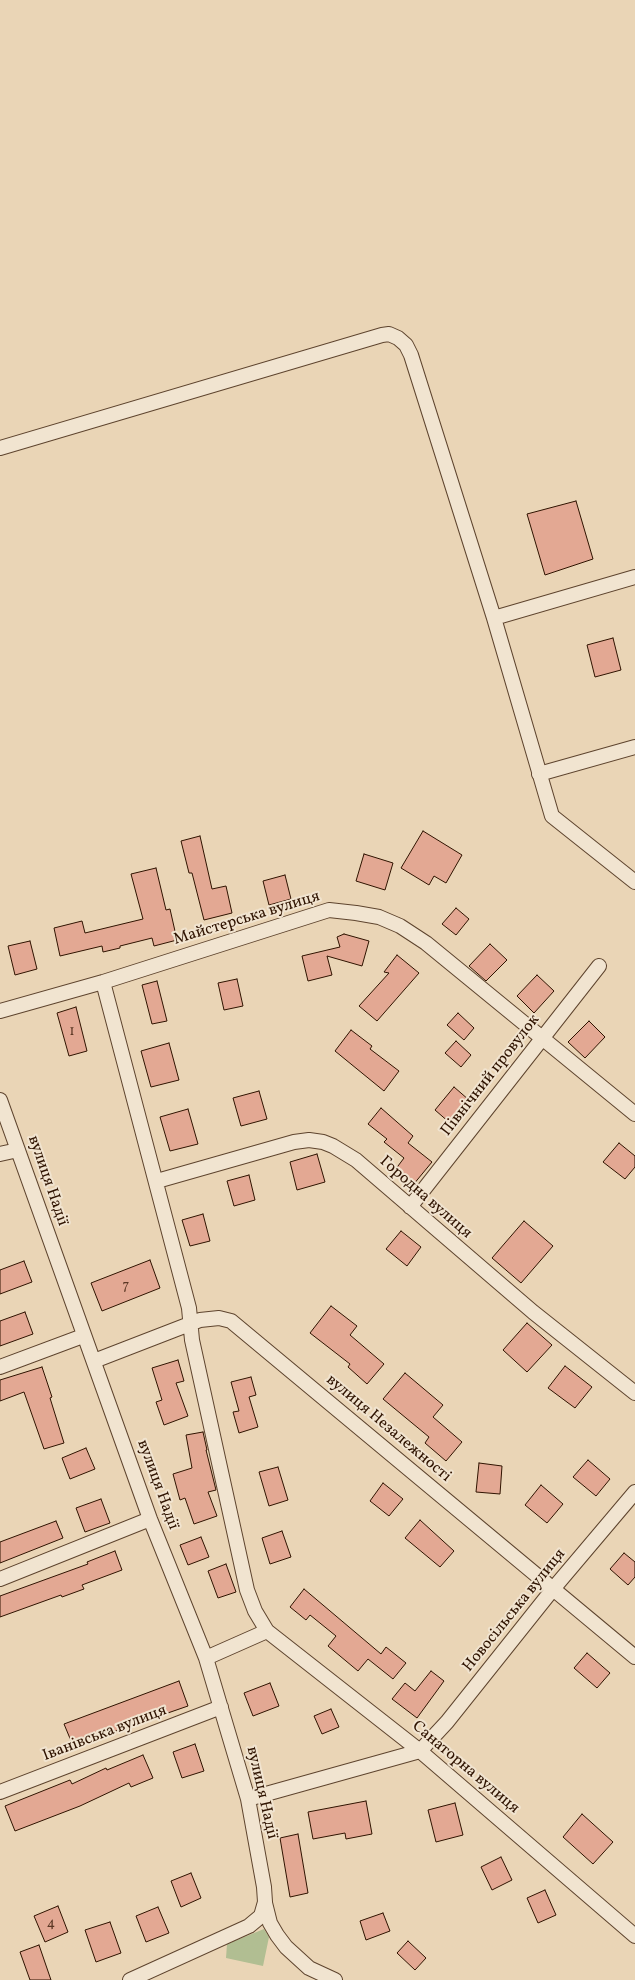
<!DOCTYPE html>
<html>
<head>
<meta charset="utf-8">
<style>
	body { margin:0 }
	canvas { display:block; background:#ead5b6 }
</style>
</head>
<body>
<canvas width="635" height="1980"></canvas>
<script>
const ctx = document.querySelector('canvas').getContext('2d');
ctx.lineJoin = 'round';
function fill(path, color) { ctx.fillStyle = color; ctx.fill(path, 'evenodd'); }
const shape = rows => new Path2D(rows.map(r => 'M' + r).join(''));
function trace(path, color, width, dash) { ctx.strokeStyle = color; ctx.lineWidth = width; ctx.lineCap = dash ? 'butt' : 'round'; ctx.setLineDash(dash || []); ctx.stroke(path); }
function write(font, color, halo, rows, align = 'center') {
  ctx.font = font + ' Vollkorn,serif'; ctx.lineWidth = 4; ctx.setLineDash([]); ctx.textBaseline = 'middle'; ctx.strokeStyle = halo; ctx.fillStyle = color; for (const [text, x, y, turn = 0] of rows) {
    ctx.save(); ctx.translate(x, y); ctx.rotate((+turn || 0) * Math.PI / 180); ctx.textAlign = isNaN(turn) ? turn : align; if (halo) ctx.strokeText(text, 0, 0); ctx.fillText(text, 0, 0); ctx.restore();
  }
}
fill(shape([
	[264,1929,269,1937,263,1966,226,1958,227,1944]
]), '#b1be92');
const building = shape([
	[576,501,593,559,545,575,527,514,576,501],
	[613,638,621,670,595,677,587,645,613,638],
	[423,831,462,855,446,883,434,876,429,885,401,868,423,831],
	[200,836,212,889,226,886,232,913,204,920,192,873,189,873,181,841,200,836],
	[364,854,393,863,385,890,356,881,364,854],
	[156,868,166,910,170,909,177,940,154,946,152,938,120,946,120,948,103,952,102,946,60,956,54,928,82,921,85,933,143,919,131,874,156,868],
	[285,875,291,899,269,905,263,881,285,875],
	[456,908,469,919,456,935,442,924,456,908],
	[344,934,369,941,362,966,327,956,332,975,308,981,302,956,340,947,337,937,344,934],
	[30,941,37,969,15,975,8,946,30,941],
	[490,944,507,960,486,981,469,966,490,944],
	[397,955,419,973,377,1021,359,1006,389,973,384,972,397,955],
	[537,975,554,991,534,1013,517,996,537,975],
	[237,979,243,1006,224,1010,218,983,237,979],
	[157,981,167,1021,152,1024,142,985,157,981],
	[76,1007,87,1051,69,1056,57,1013,76,1007],
	[458,1013,474,1028,464,1040,447,1025,458,1013],
	[589,1021,605,1037,585,1058,568,1042,589,1021],
	[351,1030,372,1046,370,1049,399,1071,384,1091,335,1051,351,1030],
	[456,1041,471,1055,461,1067,445,1053,456,1041],
	[169,1043,179,1080,151,1087,141,1051,169,1043],
	[454,1087,469,1100,450,1123,435,1110,454,1087],
	[259,1091,267,1119,241,1126,233,1098,259,1091],
	[381,1108,413,1136,408,1143,432,1162,413,1185,395,1170,404,1158,384,1142,387,1139,368,1124,381,1108],
	[188,1109,198,1144,170,1151,160,1117,188,1109],
	[619,1143,635,1156,635,1167,625,1179,603,1162,619,1143],
	[317,1154,325,1182,297,1190,290,1162,317,1154],
	[249,1175,255,1200,234,1206,227,1181,249,1175],
	[203,1214,210,1241,190,1246,182,1220,203,1214],
	[524,1221,553,1246,521,1283,492,1258,524,1221],
	[401,1231,421,1247,407,1266,386,1249,401,1231],
	[150,1260,160,1288,102,1311,91,1283,150,1260],
	[24,1261,32,1282,0,1294,0,1270,24,1261],
	[331,1306,357,1326,350,1335,384,1364,367,1384,348,1367,350,1364,310,1333,331,1306],
	[25,1312,33,1334,0,1346,0,1321,25,1312],
	[527,1323,552,1345,527,1372,503,1350,527,1323],
	[178,1360,184,1381,176,1383,188,1416,164,1425,156,1402,162,1400,152,1368,178,1360],
	[565,1366,592,1387,575,1408,548,1388,565,1366],
	[42,1367,52,1397,50,1398,64,1443,44,1449,24,1392,0,1401,0,1380,42,1367],
	[405,1373,443,1405,433,1417,462,1442,446,1461,425,1443,429,1437,383,1399,405,1373],
	[251,1377,256,1395,249,1397,258,1427,239,1433,233,1412,239,1411,231,1382,251,1377],
	[203,1432,207,1450,206,1450,216,1490,208,1492,217,1516,194,1524,185,1498,180,1500,173,1474,192,1468,186,1435,203,1432],
	[86,1448,95,1469,70,1479,62,1458,86,1448],
	[588,1460,610,1479,596,1496,573,1477,588,1460],
	[479,1463,502,1466,500,1494,476,1492,479,1463],
	[278,1467,288,1500,269,1506,259,1472,278,1467],
	[383,1483,403,1499,389,1516,370,1501,383,1483],
	[541,1485,563,1504,547,1523,525,1505,541,1485],
	[101,1499,110,1523,85,1532,76,1508,101,1499],
	[420,1520,454,1551,440,1567,405,1538,420,1520],
	[56,1521,63,1538,0,1563,0,1542,56,1521],
	[282,1531,291,1557,270,1564,262,1538,282,1531],
	[201,1537,209,1557,188,1565,180,1545,201,1537],
	[115,1551,122,1570,82,1585,84,1589,62,1597,61,1595,0,1617,0,1596,88,1564,87,1562,115,1551],
	[624,1553,635,1562,635,1577,628,1585,610,1569,624,1553],
	[226,1564,236,1592,218,1598,208,1571,226,1564],
	[304,1589,381,1654,386,1647,406,1663,393,1679,368,1659,358,1671,328,1646,336,1636,310,1615,306,1620,290,1607,304,1589],
	[587,1653,610,1673,597,1688,574,1668,587,1653],
	[431,1671,444,1681,417,1718,392,1699,405,1683,415,1691,431,1671],
	[179,1681,188,1706,107,1734,74,1748,64,1724,179,1681],
	[270,1683,279,1706,253,1716,244,1693,270,1683],
	[331,1709,339,1727,322,1734,314,1716,331,1709],
	[195,1744,204,1771,182,1778,173,1752,195,1744],
	[143,1755,153,1778,131,1787,129,1783,80,1806,15,1831,5,1806,70,1780,72,1784,106,1768,107,1770,143,1755],
	[366,1801,372,1834,346,1839,345,1833,313,1839,308,1812,366,1801],
	[455,1803,463,1835,436,1842,428,1810,455,1803],
	[582,1814,613,1842,593,1864,563,1837,582,1814],
	[298,1834,308,1893,290,1897,280,1838,298,1834],
	[501,1857,512,1880,492,1890,481,1867,501,1857],
	[191,1873,201,1898,181,1907,171,1881,191,1873],
	[545,1890,556,1915,538,1923,527,1898,545,1890],
	[58,1906,68,1932,45,1942,34,1916,58,1906],
	[158,1907,169,1933,146,1942,136,1916,158,1907],
	[383,1913,390,1931,366,1940,360,1921,383,1913],
	[110,1922,121,1953,96,1962,85,1930,110,1922],
	[408,1941,426,1958,415,1970,397,1953,408,1941],
	[39,1945,51,1980,30,1980,20,1952,39,1945]
]);
fill(building, '#e3a893');
trace(building, '#2f1300', 1);
const street = shape([
	[0,448,382,335,389,334,398,338,406,345,411,355,494,618,552,816,635,882],
	[494,618,635,577],
	[539,774,635,747],
	[103,982,189,1308,192,1340,247,1590,255,1611,267,1631,420,1751,635,1936],
	[0,1011,103,982,329,910,356,913,379,917,400,926,426,943,635,1114],
	[0,1100,150,1519,206,1658,248,1799,264,1887,265,1902,261,1916,249,1926,130,1980],
	[0,1154,18,1150],
	[157,1181,294,1142,309,1140,323,1142,333,1146,356,1160,533,1312,635,1393],
	[410,1207,599,966],
	[94,1361,200,1320,219,1318,231,1321,635,1657],
	[0,1367,83,1336],
	[0,1579,150,1519],
	[206,1658,267,1631],
	[0,1792,221,1707],
	[248,1799,420,1751,447,1722,553,1589,635,1492],
	[265,1903,270,1923,277,1935,286,1947,309,1968,335,1980]
]);
trace(street, '#5e442e', 16);
trace(street, '#f1e4d0', 14);
write('14px', '#5c3825', null, [
	["1",72,1032],
	["7",126,1286],
	["4",51,1924]
]);
write('16px', '#2f1300', '#f1e4d0', [
	["Майстерська вулиця",247,919,-17],
	["Північний провулок",491,1076,-52],
	["вулиця Надії",47,1181,71],
	["Городна вулиця",425,1198,41],
	["вулиця Незалежності",388,1429,40],
	["вулиця Надії",157,1485,70],
	["Новосільська вулиця",515,1611,-51],
	["Іванівська вулиця",105,1734,-21],
	["Санаторна вулиця",465,1768,40],
	["вулиця Надії",261,1793,77]
]);
</script>
</body>
</html>
